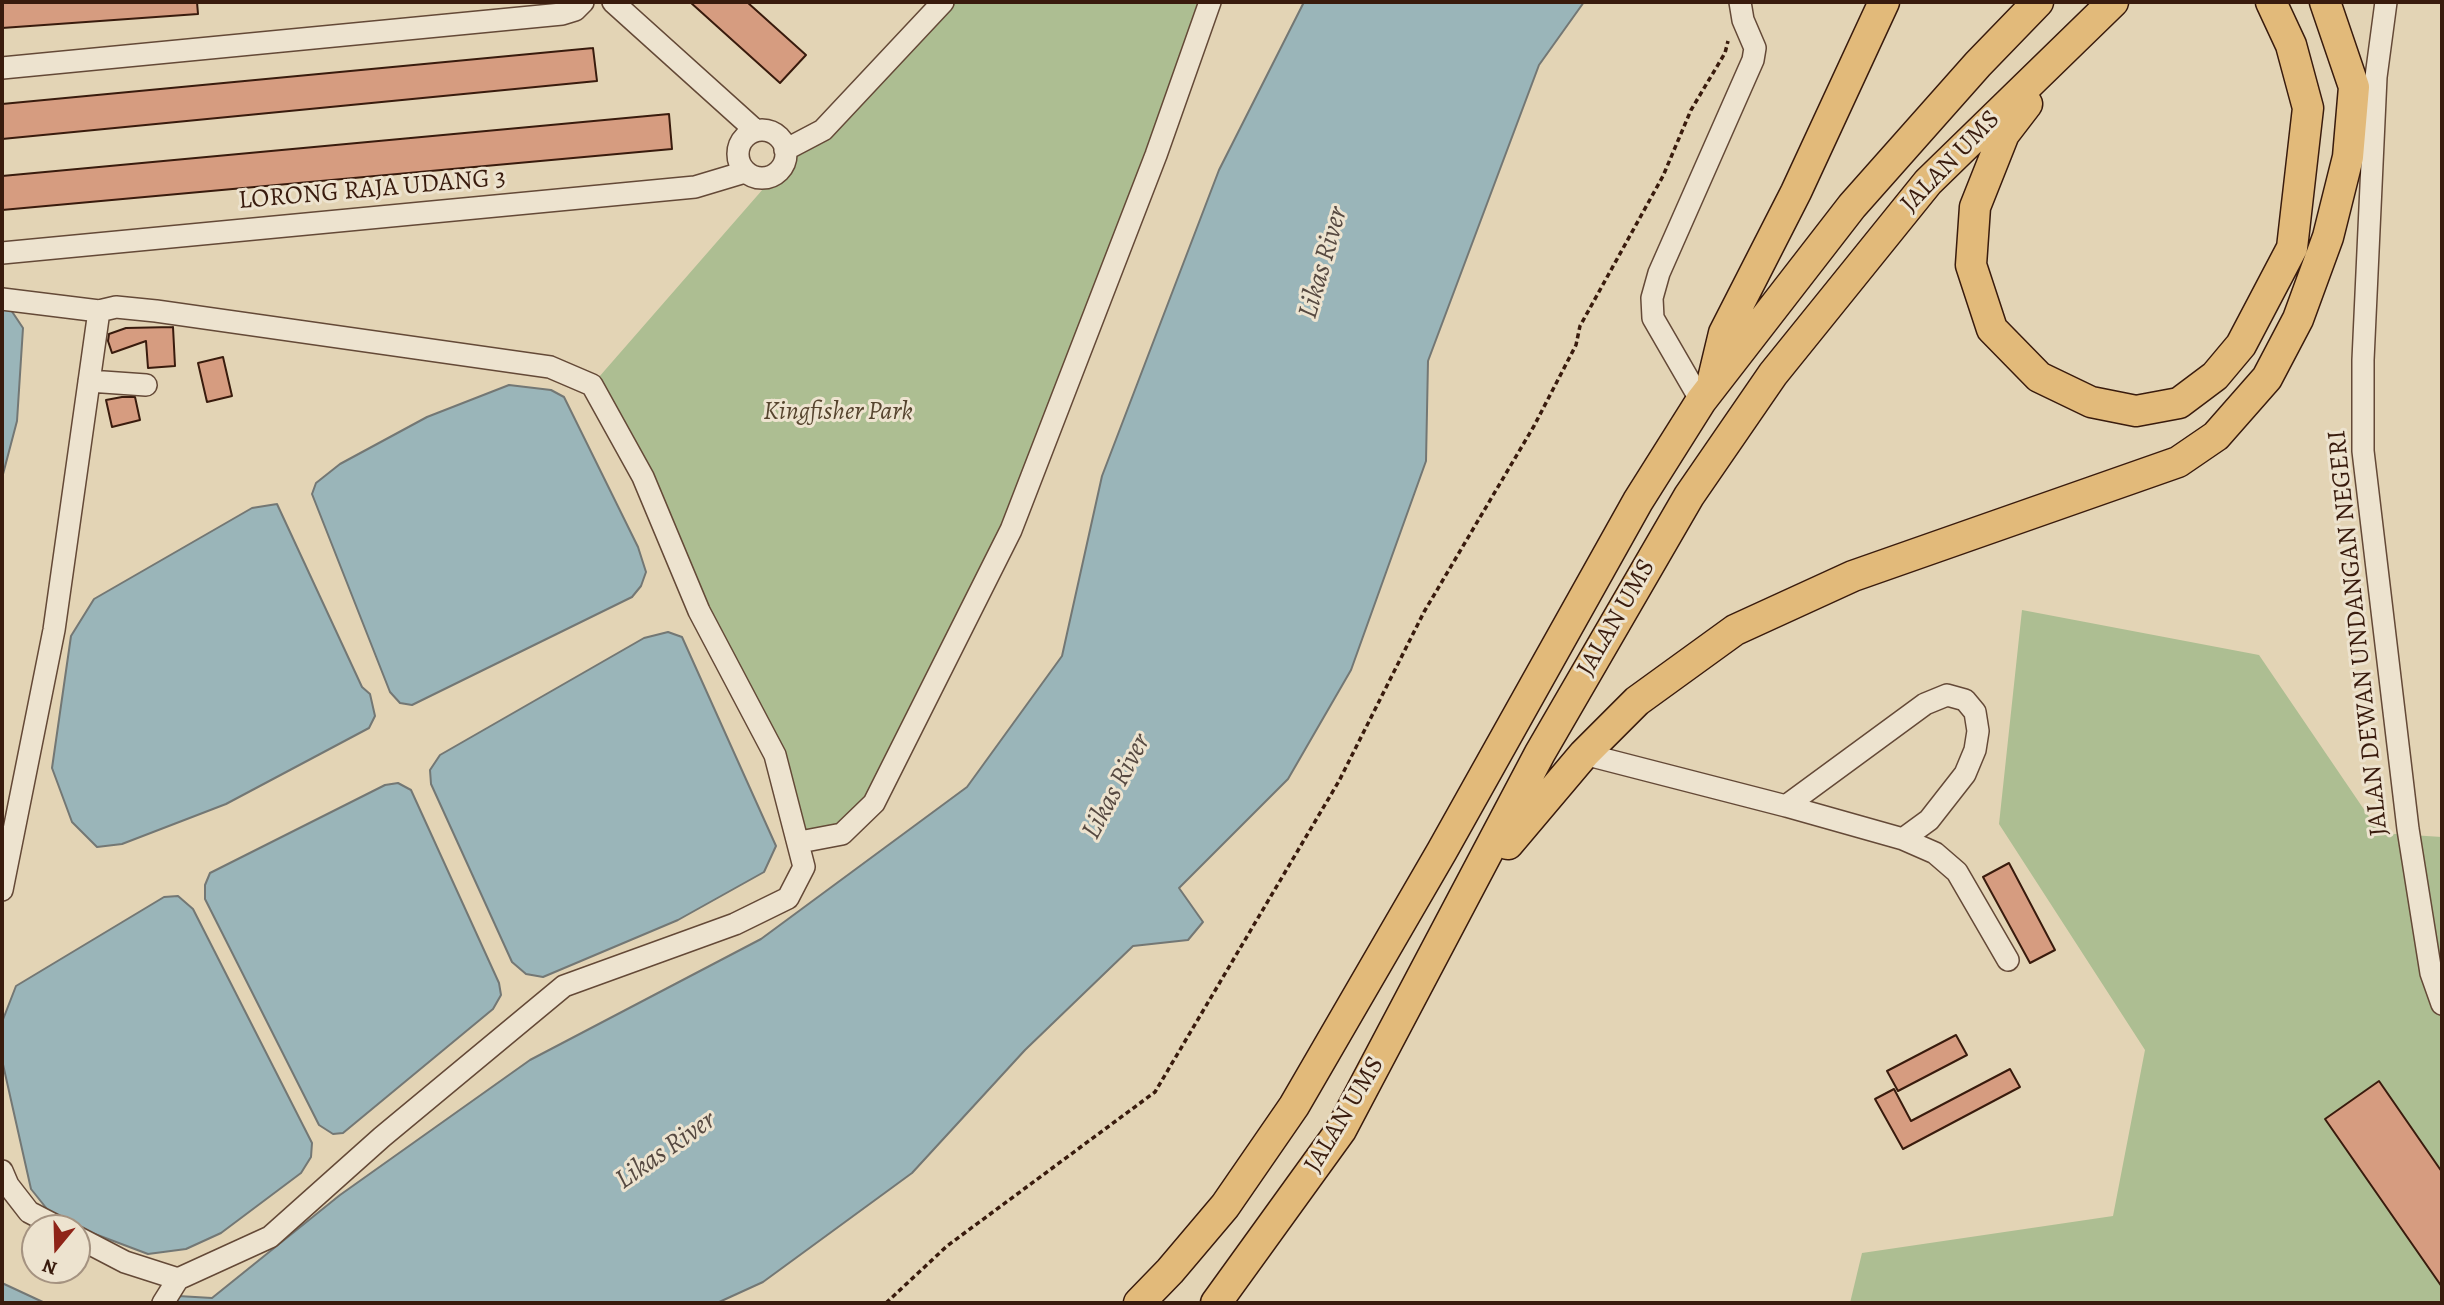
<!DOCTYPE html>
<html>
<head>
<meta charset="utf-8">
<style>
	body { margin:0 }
	#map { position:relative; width:2444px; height:1305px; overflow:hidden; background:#e3d4b5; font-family:Alegreya,serif }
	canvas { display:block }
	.frame { position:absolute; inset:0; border:4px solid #391b0d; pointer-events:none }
	.north { position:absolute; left:21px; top:1214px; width:70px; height:70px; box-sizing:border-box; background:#ede3cf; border:2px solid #a59381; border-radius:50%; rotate:199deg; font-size:19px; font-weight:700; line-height:28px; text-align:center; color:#391b0d }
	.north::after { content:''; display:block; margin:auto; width:24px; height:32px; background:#8f2418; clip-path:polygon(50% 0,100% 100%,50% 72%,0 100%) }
</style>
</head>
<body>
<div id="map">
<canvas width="2444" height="1305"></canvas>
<div class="frame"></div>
<div class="north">N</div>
</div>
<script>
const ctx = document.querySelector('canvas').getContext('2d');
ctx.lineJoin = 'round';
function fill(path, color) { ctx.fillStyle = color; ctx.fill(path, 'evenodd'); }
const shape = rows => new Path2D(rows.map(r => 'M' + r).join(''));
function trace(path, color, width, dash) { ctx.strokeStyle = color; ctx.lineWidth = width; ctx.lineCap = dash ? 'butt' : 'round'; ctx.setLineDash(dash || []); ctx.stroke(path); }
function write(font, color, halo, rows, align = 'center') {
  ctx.font = font + ' Alegreya,serif'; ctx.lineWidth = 6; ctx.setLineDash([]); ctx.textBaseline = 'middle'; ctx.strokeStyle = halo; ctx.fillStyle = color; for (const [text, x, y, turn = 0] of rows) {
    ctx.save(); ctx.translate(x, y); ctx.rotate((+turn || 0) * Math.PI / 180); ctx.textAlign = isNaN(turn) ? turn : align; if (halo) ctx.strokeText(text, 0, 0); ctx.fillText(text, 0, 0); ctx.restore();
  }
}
fill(shape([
	[943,2,1210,2,1011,530,892,766,842,834,800,842,775,755,592,385,784,165,785,150,823,130],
	[2022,610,2259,655,2380,833,2442,837,2442,1303,1850,1303,1862,1253,2113,1216,2145,1050,1999,824]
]), '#adbe92');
const water = shape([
	[1304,2,1584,2,1539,65,1428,361,1426,461,1351,670,1288,779,1179,888,1203,922,1188,940,1133,946,1025,1050,912,1173,763,1282,717,1303,173,1303,178,1296,212,1298,340,1195,530,1060,761,939,967,787,1062,656,1102,476,1219,170,1304,2],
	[2,305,9,307,23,328,17,421,2,478,2,305],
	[509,385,551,390,564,397,638,547,646,572,641,586,632,597,412,705,400,703,390,692,312,494,316,483,340,464,427,417,509,385],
	[277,504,362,687,370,694,375,716,369,728,226,804,122,844,97,847,72,822,52,768,71,636,94,599,252,508,277,504],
	[668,632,682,637,776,846,764,872,678,920,543,977,526,974,512,962,431,784,430,770,440,755,644,638,668,632],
	[398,783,411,790,499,983,501,995,493,1009,343,1133,333,1134,319,1125,205,899,205,885,210,873,385,785,398,783],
	[178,896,193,909,312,1143,311,1157,301,1173,221,1233,186,1249,148,1254,55,1219,31,1189,2,1060,2,1022,16,986,164,897,178,896],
	[2,1283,45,1303,2,1303,2,1283]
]);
fill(water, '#9ab5b9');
trace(water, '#737774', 2);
const building = shape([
	[2,2,197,2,198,14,2,28,2,2],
	[690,2,747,2,806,55,780,83,690,2],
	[593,48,597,81,2,139,2,104,593,48],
	[669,114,672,149,2,210,2,176,669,114],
	[173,327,175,366,148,368,146,341,112,353,108,341,109,334,126,328,173,327],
	[223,357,232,396,207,402,198,363,223,357],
	[122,397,135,397,140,420,112,427,106,400,122,397],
	[2009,863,2055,950,2030,963,1983,877,2009,863],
	[1956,1035,1967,1055,1898,1091,1887,1071,1956,1035],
	[2010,1069,2020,1087,1903,1149,1875,1099,1894,1089,1911,1121,2010,1069],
	[2379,1081,2442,1172,2442,1287,2325,1119,2379,1081]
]);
fill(building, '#d69c80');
trace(building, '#391b0d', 2);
const minor = shape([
	[613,2,755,130],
	[2386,2,2376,77,2363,360,2363,451,2408,829,2431,973,2442,1004],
	[2,68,562,14,575,10,583,2],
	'738 154a24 24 0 1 1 48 0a24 24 0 1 1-48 0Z',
	[785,150,823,130,943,2],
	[2,253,695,187,745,172],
	[2,299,99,311,54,630,2,890],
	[99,311,116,307,156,311,550,367,592,385,643,477,699,611,775,755,804,867,788,898,735,924,564,986,382,1137,270,1237,178,1279,163,1303],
	[89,381,146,385],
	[1701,401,1653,318,1652,298,1659,273,1753,60,1755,48,1743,20,1740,2],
	[1584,754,1786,806,1903,839,1935,853,1957,872,2008,960],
	[1786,806,1925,704,1947,695,1965,700,1975,712,1978,731,1975,750,1965,774,1929,820,1903,839],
	[800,842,842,834,874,803,1011,530,1156,155,1210,2],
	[2,1171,8,1185,29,1212,60,1228],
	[77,1237,125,1262,178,1279]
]);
const highway = shape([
	[2027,104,2004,134,1975,207,1971,265,1992,329,2039,377,2091,402,2136,411,2179,403,2215,376,2241,345,2292,248,2308,108,2291,45,2271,2],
	[1713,379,1724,333,1796,192,1884,2],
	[1508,844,1584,754,1637,701,1735,630,1853,576,2178,462,2216,436,2267,378,2298,319,2328,237,2348,157,2354,87,2325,2],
	[1139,1303,1170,1271,1225,1206,1294,1106,1442,851,1638,501,1701,401,1852,206,1978,64,2038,2],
	[1216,1303,1341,1130,1540,753,1689,496,1773,374,1928,182,2113,2]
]);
trace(minor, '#644937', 24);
trace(highway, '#391b0d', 33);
trace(shape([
	[886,1303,947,1246,1155,1092,1339,781,1424,612,1534,426,1576,345,1580,326,1663,176,1691,110,1725,53,1728,41]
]), '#391b0d', 3.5, [5, 3.5]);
trace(minor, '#ede3cf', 21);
trace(highway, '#e2ba7a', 30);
write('26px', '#391b0d', '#ede3cf', [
	["JALAN UMS",1951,162,-46],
	["LORONG RAJA UDANG 3",372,190,-5],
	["JALAN UMS",1617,618,-60],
	["JALAN DEWAN UNDANGAN NEGERI",2359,633,-96],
	["JALAN UMS",1345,1115,-59]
]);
write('italic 26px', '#56442e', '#ede3cf', [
	["Kingfisher Park",838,413]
]);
write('italic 28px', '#564941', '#ede3cf', [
	["Likas River",1324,263,-74],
	["Likas River",1117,787,-62],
	["Likas River",666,1151,-35]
]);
</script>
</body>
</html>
